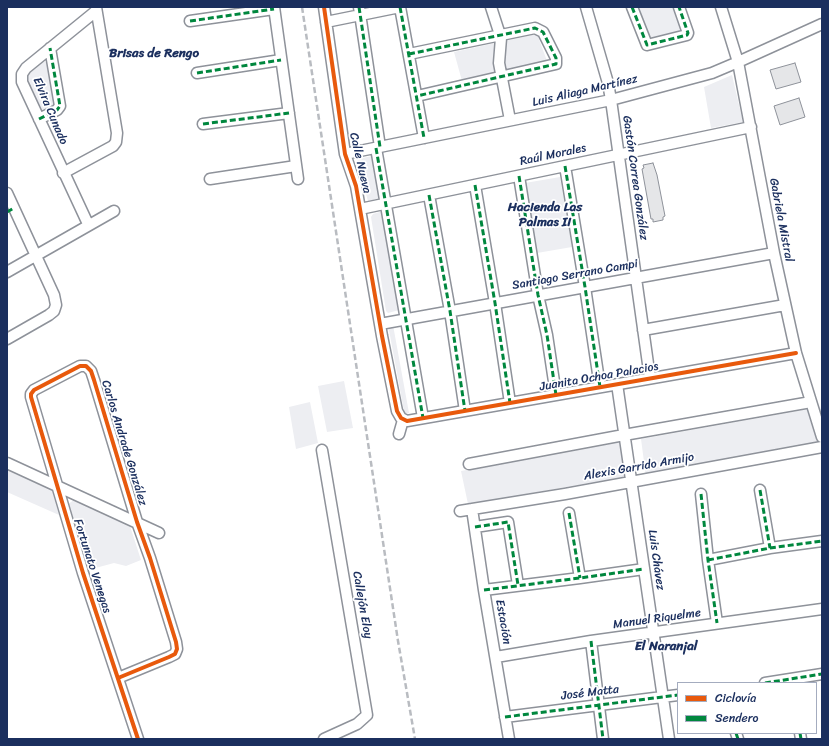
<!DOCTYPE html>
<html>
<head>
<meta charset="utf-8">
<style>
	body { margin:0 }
	#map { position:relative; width:829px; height:746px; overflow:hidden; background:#fff; font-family:Sriracha,sans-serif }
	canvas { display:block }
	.frame { position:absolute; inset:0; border:8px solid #1b2f5e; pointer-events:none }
	.legend { position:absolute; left:677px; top:682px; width:140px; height:52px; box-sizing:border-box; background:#fff; border:1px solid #a4acbf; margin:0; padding:5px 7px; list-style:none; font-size:12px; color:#1b2f5e }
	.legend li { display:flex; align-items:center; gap:8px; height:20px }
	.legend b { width:20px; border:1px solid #a4acbf }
</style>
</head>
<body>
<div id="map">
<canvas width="829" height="746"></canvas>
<div class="frame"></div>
<ul class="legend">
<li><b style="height:5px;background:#e8590c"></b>Ciclovía</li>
<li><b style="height:5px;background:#00873e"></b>Sendero</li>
</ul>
</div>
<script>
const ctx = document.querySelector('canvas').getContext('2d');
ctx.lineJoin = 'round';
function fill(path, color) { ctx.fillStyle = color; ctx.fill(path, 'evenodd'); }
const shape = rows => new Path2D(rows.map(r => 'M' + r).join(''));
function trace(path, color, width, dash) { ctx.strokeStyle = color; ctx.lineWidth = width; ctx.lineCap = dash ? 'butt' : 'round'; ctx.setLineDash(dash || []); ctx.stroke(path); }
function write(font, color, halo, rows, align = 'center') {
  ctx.font = font + ' Sriracha,sans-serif'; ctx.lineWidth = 3.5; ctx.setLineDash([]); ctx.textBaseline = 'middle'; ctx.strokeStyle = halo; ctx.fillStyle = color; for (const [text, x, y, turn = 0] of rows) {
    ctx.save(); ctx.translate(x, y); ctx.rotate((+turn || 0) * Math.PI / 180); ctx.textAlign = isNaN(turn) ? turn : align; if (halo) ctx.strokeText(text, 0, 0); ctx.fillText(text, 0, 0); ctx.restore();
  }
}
fill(shape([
	[637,7,676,7,684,30,682,35,652,42,649,38],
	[537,34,547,61,462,81,454,52],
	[43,61,49,63,57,106,44,113,27,82,28,75],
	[732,75,743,122,711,128,704,87],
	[372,156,374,158,381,198,368,201,357,163,358,159],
	[560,177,572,247,537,253,525,183],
	[383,211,399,310,388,313,386,311,371,217,373,214],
	[393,325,409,413,406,414,404,411,389,330,390,326],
	[344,381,353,428,327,432,318,386],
	[310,402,318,443,296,449,289,407],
	[820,407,822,412,822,443,646,477,641,439],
	[631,440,636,475,468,504,461,471],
	[7,470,52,490,59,515,7,492],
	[74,500,130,526,141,560,126,566,114,563,88,570,68,504]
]), '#edeef2');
const building = shape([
	[795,63,801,82,776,89,770,70,795,63],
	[799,98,805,117,780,125,774,106,799,98],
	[653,163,657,175,665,216,663,217,663,220,653,222,653,219,651,219,642,169,644,168,643,165,653,163]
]);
fill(building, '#e5e6e8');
trace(building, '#8e929a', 1);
const minor = shape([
	[274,7,298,179],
	[324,7,345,154,356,186,382,336,397,411,401,418,407,421,796,353],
	[359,7,380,147],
	[400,7,424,138],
	[491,7,501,38,499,63,510,120],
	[586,7,608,83,611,100,650,378],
	[632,7,647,45,687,35,688,33,679,7],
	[721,7,738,62,774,253,796,353,822,437],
	[190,21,274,9],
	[326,22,400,7],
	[409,54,535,28,543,32,556,58,556,64,417,96],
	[197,73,281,60],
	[39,119,57,110,60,106,50,48],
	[203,124,289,113],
	[376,148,423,418],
	[345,154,611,100,712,73,738,62,822,24],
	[565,166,585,287,600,387],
	[63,173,113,146,116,142,117,133,96,7],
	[519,176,538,295,547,335,556,395],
	[210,179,296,166],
	[475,185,495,303,510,403],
	[7,193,54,295,56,305,54,311,49,315,7,339],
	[429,195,450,311,465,411],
	[360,209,751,127],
	[88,224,22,82,22,74,26,68,96,11],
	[7,272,114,211],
	[380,324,774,253],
	[643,330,785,305],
	[617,384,669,739],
	[399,434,403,420],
	[322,450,367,715,357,724,324,739],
	[7,463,159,533],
	[469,464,624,435,811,402],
	[760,490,770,548],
	[701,494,708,560,717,623],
	[472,509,484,590,509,739],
	[460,511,565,494,822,447],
	[569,513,580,578],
	[475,527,508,522,518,585],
	[708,560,770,548,822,541],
	[484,590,580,578,644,569],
	[591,641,603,739],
	[496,657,591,641,822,609],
	[118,678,169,657,175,654,177,649,176,642,150,558,137,522,94,380,91,371,86,366,80,366,34,390,31,394,31,397,83,573,138,739],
	[765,683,822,674],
	[505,717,678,695],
	[736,733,738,739],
	[800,733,801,739]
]);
trace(minor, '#8e929a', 13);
trace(minor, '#fff', 10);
trace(shape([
	[302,7,398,641,415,739]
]), '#b9bcc1', 2.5, [6, 3]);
trace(shape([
	[359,7,380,147],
	[400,7,424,138],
	[632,7,647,45,687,35,688,33,679,7],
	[190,21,274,9],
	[409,54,535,28,543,32,556,58,556,64,417,96],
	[197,73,281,60],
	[39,119,57,110,60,106,50,48],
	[203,124,289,113],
	[376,148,423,418],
	[565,166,585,287,600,387],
	[519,176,538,295,547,335,556,395],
	[475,185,495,303,510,403],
	[429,195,450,311,465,411],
	[7,212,14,208],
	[760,490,770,548],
	[701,494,708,560,717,623],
	[569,513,580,578],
	[475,527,508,522,518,585],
	[708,560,770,548,822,541],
	[484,590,580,578,644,569],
	[591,641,603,739],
	[765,683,822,674],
	[505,717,678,695],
	[736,733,738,739],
	[800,733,801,739]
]), '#00873e', 3, [6, 3]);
trace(shape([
	[324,7,345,154,356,186,382,336,397,411,401,418,407,421,796,353],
	[118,678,169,657,175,654,177,649,176,642,150,558,137,522,94,380,91,371,86,366,80,366,34,390,31,394,31,397,83,573,138,739]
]), '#e8590c', 4);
write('12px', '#1b2f5e', '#fff', [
	["Luis Aliaga Martínez",585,91,-13],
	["Elvira Cunado",50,111,67],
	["Raúl Morales",553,155,-12],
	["Calle Nueva",360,163,77],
	["Gastón Correa González",635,178,82],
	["Gabriela Mistral",781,220,79],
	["Santiago Serrano Campi",575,275,-10],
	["Juanita Ochoa Palacios",599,377,-10],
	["Carlos Andrade González",124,443,73],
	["Alexis Garrido Armijo",639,467,-10],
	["Luis Chávez",656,560,82],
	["Fortunato Venegas",92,566,72],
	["Callejón Eloy",362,605,80],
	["Manuel Riquelme",657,619,-8],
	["Estación",503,622,80],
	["José Matta",590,693,-7]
]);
write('bold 13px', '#1b2f5e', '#fff', [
	["Brisas de Rengo",154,54],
	["Hacienda Las",545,208],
	["Palmas II",545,223],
	["El Naranjal",666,647]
]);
</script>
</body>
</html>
